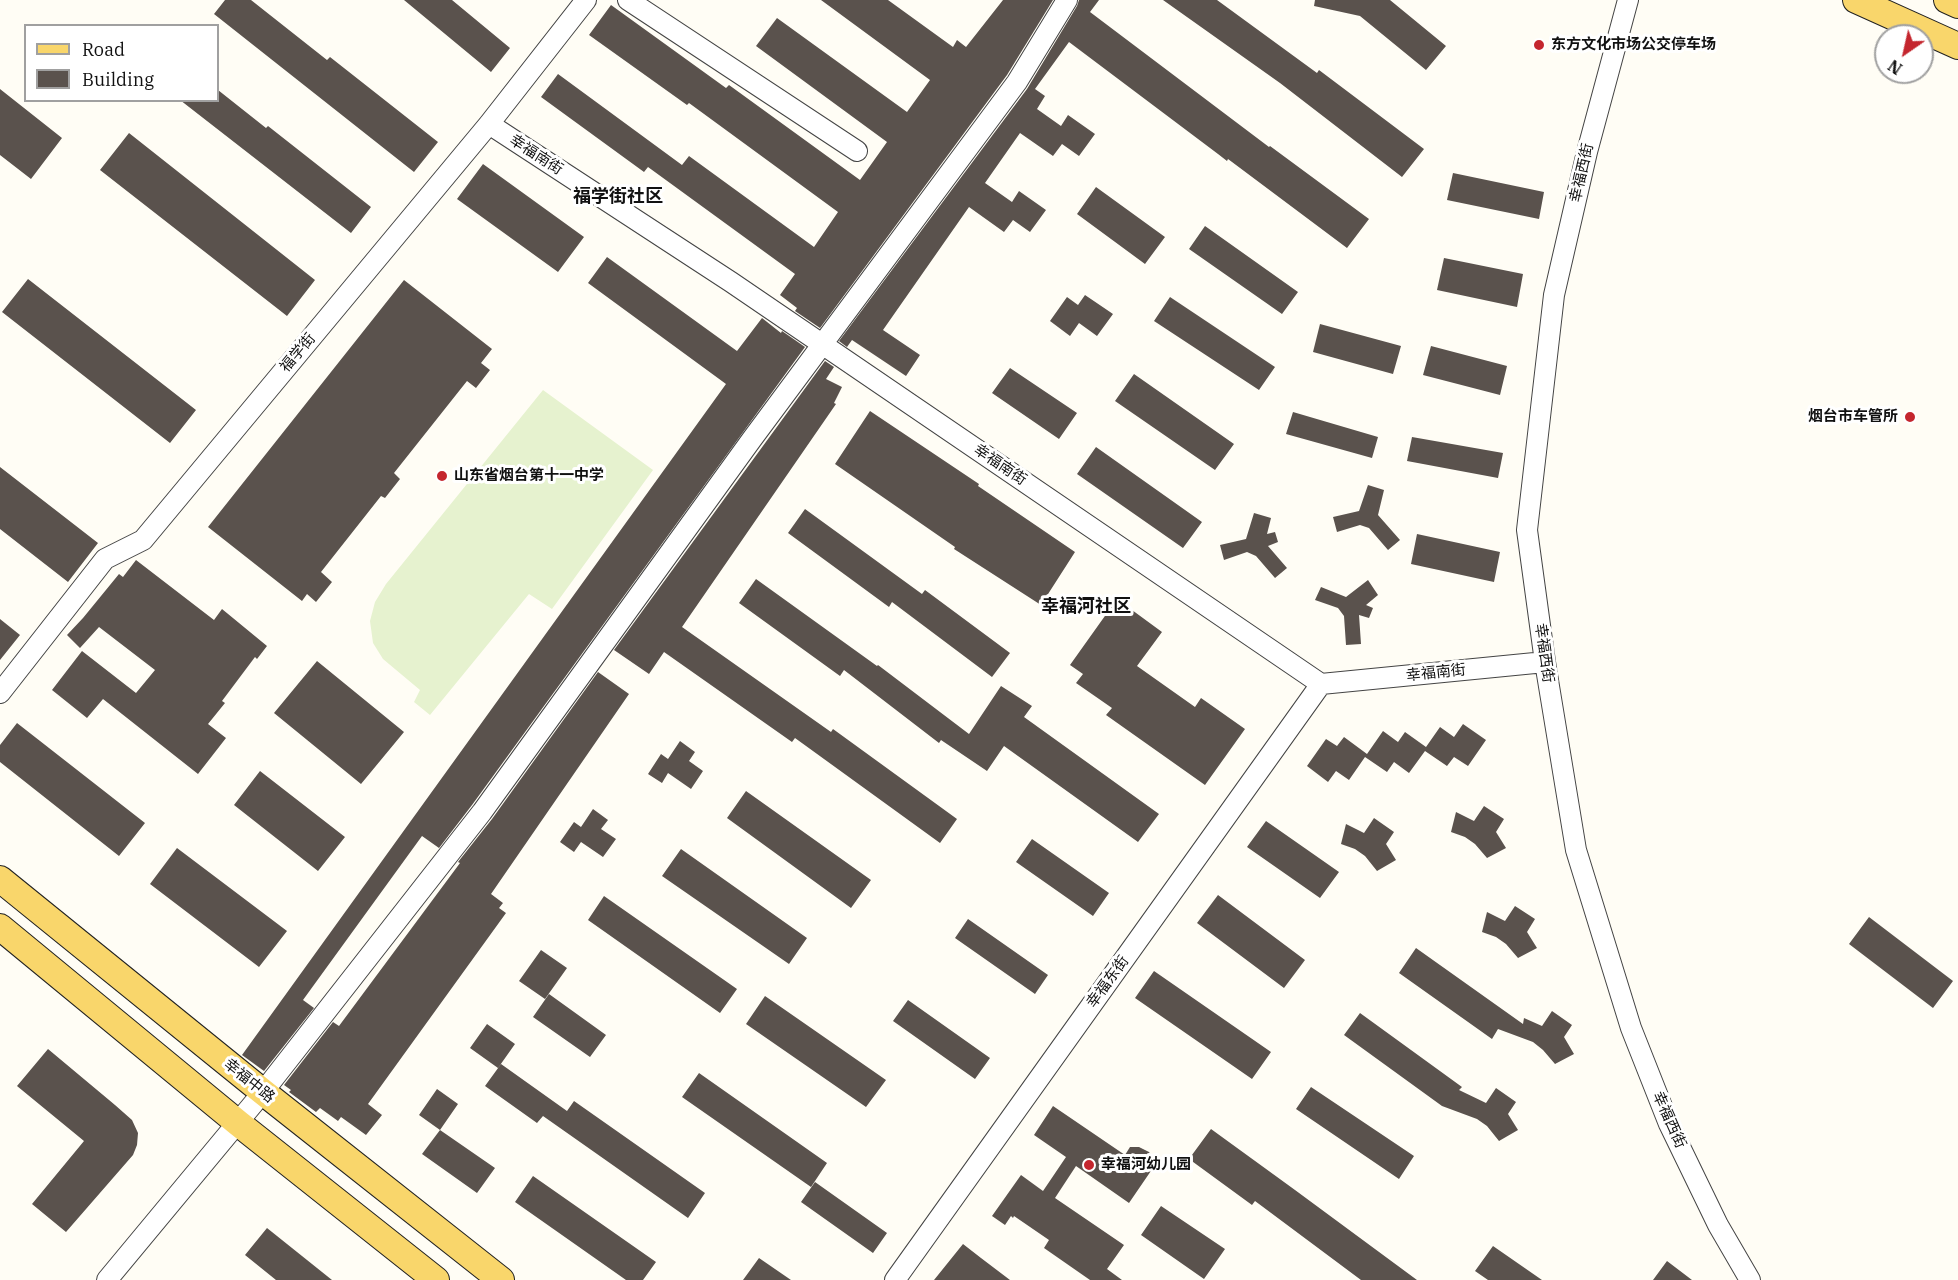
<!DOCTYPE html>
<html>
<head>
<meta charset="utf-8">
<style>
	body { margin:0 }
	#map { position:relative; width:1958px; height:1280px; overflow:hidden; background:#fffdf5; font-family:"IBM Plex Serif",serif }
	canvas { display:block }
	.legend { position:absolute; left:24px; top:24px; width:195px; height:78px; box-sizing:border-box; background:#fff; border:2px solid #a0a0a0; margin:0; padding:8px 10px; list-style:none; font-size:18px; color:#111 }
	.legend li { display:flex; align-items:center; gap:12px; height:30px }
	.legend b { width:30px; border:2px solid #a0a0a0 }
	.north { position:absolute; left:1874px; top:24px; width:60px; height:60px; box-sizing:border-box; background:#fff; border:2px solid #a0a0a0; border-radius:50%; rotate:214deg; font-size:16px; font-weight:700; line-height:24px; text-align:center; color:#111 }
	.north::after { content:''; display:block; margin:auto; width:21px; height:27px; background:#c4262e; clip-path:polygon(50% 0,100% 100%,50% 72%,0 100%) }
</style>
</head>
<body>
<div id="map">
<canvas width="1958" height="1280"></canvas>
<ul class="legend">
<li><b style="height:8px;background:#f9d66b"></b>Road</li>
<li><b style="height:16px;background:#5a524d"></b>Building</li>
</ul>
<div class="north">N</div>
</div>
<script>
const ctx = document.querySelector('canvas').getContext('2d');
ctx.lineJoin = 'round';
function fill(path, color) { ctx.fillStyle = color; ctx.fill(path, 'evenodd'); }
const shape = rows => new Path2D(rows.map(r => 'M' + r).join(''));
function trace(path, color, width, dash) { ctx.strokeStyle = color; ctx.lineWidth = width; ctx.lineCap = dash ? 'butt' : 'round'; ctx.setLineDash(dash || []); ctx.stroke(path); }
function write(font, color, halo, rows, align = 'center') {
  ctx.font = font + ' "IBM Plex Serif","Noto Sans SC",serif'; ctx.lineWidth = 6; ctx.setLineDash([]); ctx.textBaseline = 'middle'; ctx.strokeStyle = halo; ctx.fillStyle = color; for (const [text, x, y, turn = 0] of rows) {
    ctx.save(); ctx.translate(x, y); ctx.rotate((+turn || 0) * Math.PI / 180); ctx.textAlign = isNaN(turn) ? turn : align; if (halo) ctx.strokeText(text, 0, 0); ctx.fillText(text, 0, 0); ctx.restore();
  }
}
fill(shape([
	[543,390,653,470,552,609,529,594,430,715,414,702,420,690,383,659,373,643,370,621,375,602,386,584]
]), '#e6f2cf');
fill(shape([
	[225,0,251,0,327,60,330,57,438,142,414,172,214,14],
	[404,0,452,0,510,48,491,72],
	[821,0,888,0,953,47,957,40,966,47,1003,0,1053,0,1007,75,820,328,795,311,797,308,780,295,795,274,648,167,644,172,541,97,558,74,682,165,689,156,814,247,838,212,689,103,687,105,589,35,611,5,726,88,729,85,860,180,887,142,756,46,777,18,907,112,930,80],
	[1079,0,1099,0,1090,12,1269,147,1270,146,1369,219,1347,248,1228,159,1227,161,1218,154,1069,42,1035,89,1045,96,1037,109,1061,126,1068,115,1095,134,1079,156,1062,144,1053,156,1020,133,985,183,1012,202,1019,191,1046,210,1030,232,1013,220,1004,232,969,207,883,330,920,355,906,376,852,340,847,347,839,341,1027,89,1077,6],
	[1163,0,1217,0,1317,73,1319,70,1424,149,1402,177,1280,83],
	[1315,0,1390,0,1446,46,1426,70,1360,16,1314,6],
	[0,89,62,138,31,179,0,155],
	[218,90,266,128,268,126,371,207,351,233,180,100,218,100],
	[129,133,315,280,287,316,100,170],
	[483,164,584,237,558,272,457,199],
	[1453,173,1544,192,1539,219,1447,200],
	[1096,187,1165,237,1145,264,1077,214],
	[1205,226,1298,292,1282,314,1189,249],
	[607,257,737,351,762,318,781,333,782,331,805,347,472,805,439,848,422,836,303,1000,314,1008,264,1071,242,1055,726,384,588,283],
	[1444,258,1523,274,1517,307,1437,290],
	[28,279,196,410,170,443,2,312],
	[404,280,492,349,481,363,490,370,476,388,467,381,394,473,400,479,385,498,381,496,321,572,332,582,316,602,307,594,302,601,208,527],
	[1085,295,1113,314,1097,336,1079,323,1070,336,1050,321,1067,297,1078,305],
	[1170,297,1275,367,1259,390,1154,321],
	[1320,324,1401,346,1393,374,1313,352],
	[1431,346,1507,366,1500,395,1423,375],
	[825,361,834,367,826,379,842,387,834,403,836,404,682,627,831,732,833,729,957,819,940,843,795,738,792,742,664,652,649,674,614,650],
	[1010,368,1077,413,1059,439,992,393],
	[1134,374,1234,444,1215,470,1115,401],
	[870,411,979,484,978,486,1075,552,1041,605,954,549,955,547,835,464],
	[1293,412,1378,437,1372,458,1286,434],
	[1412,437,1503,453,1498,478,1407,461],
	[1096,447,1202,522,1183,548,1077,474],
	[0,467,98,543,68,582,0,529],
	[1368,485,1384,490,1378,515,1400,540,1388,550,1369,528,1360,525,1337,532,1333,517,1359,511],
	[805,509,922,594,925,590,1010,653,992,677,892,602,889,607,788,533],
	[1254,513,1271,518,1267,534,1275,532,1278,542,1268,546,1287,568,1275,578,1256,556,1247,552,1224,560,1220,545,1246,539],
	[1417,534,1500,552,1494,582,1411,564],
	[136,560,214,620,222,609,267,646,257,659,255,657,222,701,225,703,208,724,226,738,198,774,103,699,87,718,52,690,82,651,136,693,155,670,99,627,80,648,67,635,83,618,119,574,123,577],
	[756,579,877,666,878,665,969,734,1001,686,1032,706,1024,717,1159,814,1138,842,1004,746,987,771,941,740,939,743,844,670,840,676,739,603],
	[1368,580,1378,595,1366,605,1373,608,1369,618,1359,615,1361,644,1346,645,1344,616,1338,608,1315,600,1321,587,1346,597],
	[1117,599,1162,632,1137,666,1195,707,1201,698,1245,729,1205,785,1106,715,1112,708,1076,683,1083,674,1070,665],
	[0,619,20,635,0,660],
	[317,661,404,732,361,784,274,713],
	[598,672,629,694,491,894,503,903,499,908,506,913,368,1104,382,1115,366,1135,341,1117,338,1121,320,1108,316,1112,289,1092,291,1090,284,1085,333,1022,339,1026,460,863,458,862,492,819],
	[17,723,145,823,119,856,0,762,0,745],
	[1463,724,1486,740,1468,766,1454,757,1447,766,1425,751,1409,773,1394,762,1387,772,1365,757,1349,780,1336,771,1328,782,1307,766,1326,739,1337,746,1344,737,1367,754,1383,731,1398,742,1405,732,1426,747,1440,727,1454,737],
	[680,741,695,752,689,761,703,771,691,789,668,773,662,783,648,774,661,754,668,759],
	[260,771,345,837,318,871,234,805],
	[746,791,871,880,851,908,727,818],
	[1484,806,1504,819,1496,832,1506,848,1487,858,1475,844,1465,837,1451,832,1456,812,1474,821],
	[593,809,608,820,601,829,616,839,603,857,581,842,574,852,560,842,574,822,581,827],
	[1374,818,1394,832,1386,844,1396,860,1377,871,1365,856,1355,849,1341,844,1346,824,1364,833],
	[1266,821,1339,872,1320,898,1247,847],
	[1032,839,1109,893,1093,916,1016,862],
	[177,848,287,931,259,967,150,884],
	[681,849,807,938,789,964,662,876],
	[1218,895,1305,960,1284,988,1197,923],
	[604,896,737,989,720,1013,588,920],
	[1515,906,1535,919,1527,932,1537,948,1518,958,1506,944,1496,937,1482,932,1487,912,1505,921],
	[1869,917,1953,981,1933,1008,1849,944],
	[968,919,1048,975,1035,994,955,938],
	[1416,948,1523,1024,1524,1018,1542,1026,1552,1011,1572,1025,1564,1037,1574,1054,1555,1064,1543,1050,1533,1042,1498,1029,1492,1039,1399,973],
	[541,950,567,968,545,999,519,981],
	[1154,971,1271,1052,1252,1079,1135,998],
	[549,994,606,1035,590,1057,533,1017],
	[765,996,886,1080,866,1107,746,1024],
	[908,1000,990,1058,975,1079,893,1021],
	[1360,1013,1462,1087,1459,1090,1486,1103,1496,1088,1516,1102,1508,1114,1518,1130,1499,1141,1487,1126,1477,1119,1442,1106,1344,1035],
	[487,1024,515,1044,498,1068,470,1048],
	[48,1049,115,1105,132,1120,138,1133,137,1145,133,1155,66,1232,32,1204,84,1141,17,1086],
	[501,1064,567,1111,574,1101,705,1193,688,1218,543,1116,537,1123,485,1086],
	[699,1073,827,1163,811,1187,682,1097],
	[1311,1087,1414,1156,1399,1179,1296,1109],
	[437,1089,458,1104,440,1130,419,1115],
	[1053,1106,1125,1155,1130,1147,1139,1147,1149,1152,1155,1161,1155,1165,1129,1203,1076,1166,1055,1198,1124,1245,1107,1269,1122,1280,1090,1280,1044,1248,1049,1240,1014,1216,1013,1218,1011,1216,1005,1225,992,1216,1021,1175,1043,1191,1066,1157,1034,1135],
	[1211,1129,1295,1190,1417,1280,1361,1280,1255,1201,1252,1205,1189,1159],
	[440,1130,495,1168,477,1193,422,1154],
	[533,1176,656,1262,643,1280,626,1280,515,1202],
	[815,1182,887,1233,873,1253,801,1202],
	[1161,1206,1225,1249,1204,1279,1141,1235],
	[267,1228,332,1280,276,1280,245,1255],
	[963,1244,981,1258,1010,1280,934,1280],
	[1493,1246,1542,1280,1488,1280,1475,1271],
	[759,1258,791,1280,743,1280],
	[1667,1261,1692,1280,1653,1280]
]), '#5a524d');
const minor = shape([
	[628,0,857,151],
	[1628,0,1587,152,1554,295,1527,530,1545,662,1576,850,1631,1028,1669,1124,1718,1225,1750,1280],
	[489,124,731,282,1321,684,1545,662],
	[0,693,105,559,143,540,489,124,586,0],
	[107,1280,263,1092,482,812,752,439,1017,82,1067,0],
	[895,1280,1321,684]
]);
const major = shape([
	[1856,0,1958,46],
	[1947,0,1958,5],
	[0,879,263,1092,501,1280],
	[0,927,238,1123,436,1280]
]);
trace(minor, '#444', 22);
trace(major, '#222', 28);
trace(minor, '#fff', 20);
trace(major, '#f9d66b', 26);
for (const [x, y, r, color] of [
	[1539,45,6,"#c4262e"],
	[1910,417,6,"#c4262e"],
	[442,476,6,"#c4262e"],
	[1089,1165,6,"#c4262e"]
]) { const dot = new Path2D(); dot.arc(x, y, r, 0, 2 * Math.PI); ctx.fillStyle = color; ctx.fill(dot); trace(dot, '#fff', 2); }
write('bold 15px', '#111', '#fff', [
	["东方文化市场公交停车场",1551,45],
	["烟台市车管所",1898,417,"right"],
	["山东省烟台第十一中学",454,476],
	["幸福河幼儿园",1101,1165]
], 'left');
write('15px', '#111', '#fff', [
	["幸福南街",536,155,33],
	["幸福西街",1582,173,-77],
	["福学街",298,353,-50],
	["幸福南街",1000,465,34],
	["幸福西街",1544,653,82],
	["幸福南街",1436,673,-6],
	["幸福东街",1108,982,-54],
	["幸福中路",249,1081,39],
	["幸福西街",1669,1120,66]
]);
write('bold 18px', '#111', '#fff', [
	["福学街社区",618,197],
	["幸福河社区",1086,607]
]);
</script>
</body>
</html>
